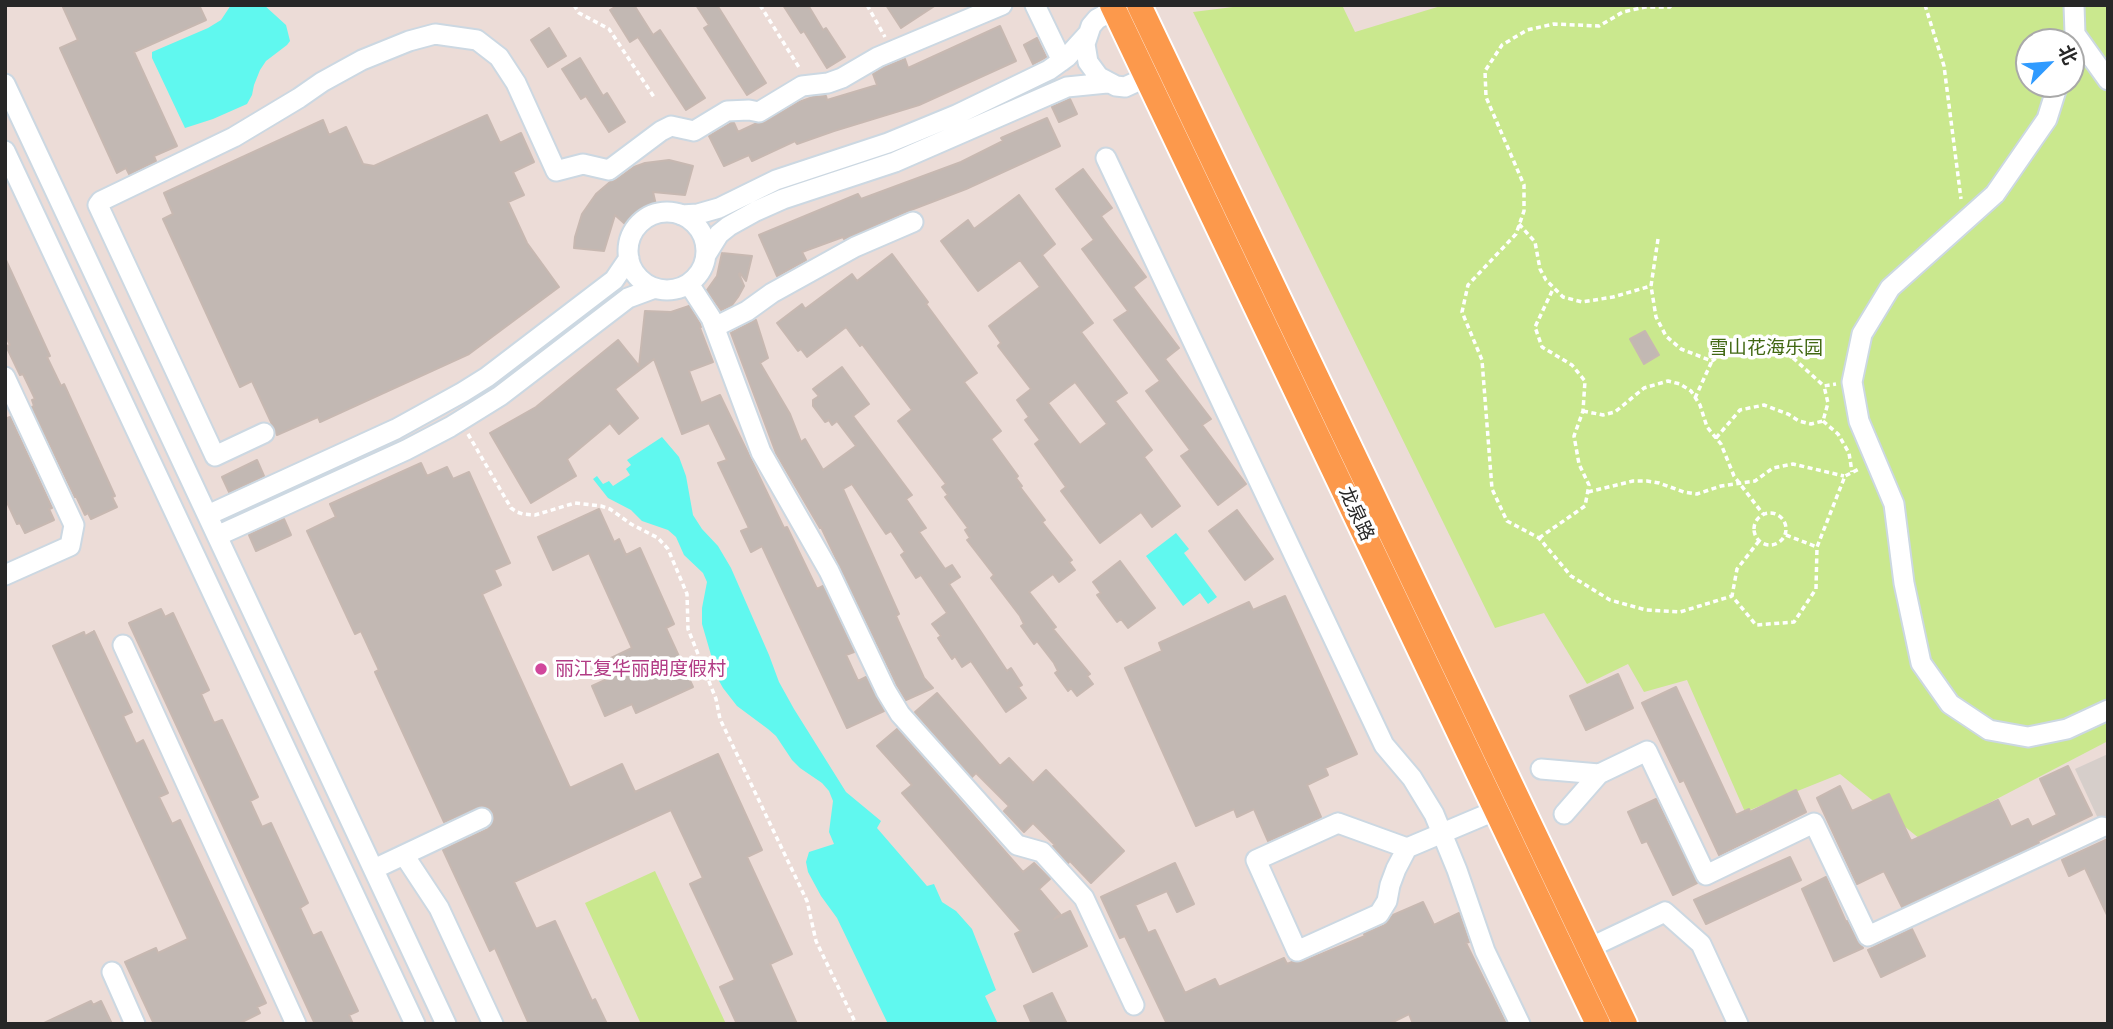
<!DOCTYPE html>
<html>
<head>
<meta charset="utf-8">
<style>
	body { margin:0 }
	#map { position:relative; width:2113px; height:1029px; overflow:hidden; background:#ecdcd7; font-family:Figtree,"Noto Sans SC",sans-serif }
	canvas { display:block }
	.frame { position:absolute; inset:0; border:7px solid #272727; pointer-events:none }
	.north { position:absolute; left:2015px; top:28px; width:70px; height:70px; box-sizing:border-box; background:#fff; border:2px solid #a9a9a9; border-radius:50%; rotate:65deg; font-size:19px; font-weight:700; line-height:28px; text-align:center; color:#272727 }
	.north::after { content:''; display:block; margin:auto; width:24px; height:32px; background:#309bff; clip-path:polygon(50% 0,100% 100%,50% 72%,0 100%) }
</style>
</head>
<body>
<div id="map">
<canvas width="2113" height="1029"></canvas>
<div class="frame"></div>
<div class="north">北</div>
</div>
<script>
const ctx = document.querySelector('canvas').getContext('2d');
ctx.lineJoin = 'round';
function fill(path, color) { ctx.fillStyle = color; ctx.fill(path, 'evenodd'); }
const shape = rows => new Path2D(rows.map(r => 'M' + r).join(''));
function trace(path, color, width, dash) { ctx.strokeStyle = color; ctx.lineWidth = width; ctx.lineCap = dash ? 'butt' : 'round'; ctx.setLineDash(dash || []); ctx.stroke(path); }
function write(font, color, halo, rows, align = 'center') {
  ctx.font = font + ' Figtree,"Noto Sans SC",sans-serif'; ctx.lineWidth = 7; ctx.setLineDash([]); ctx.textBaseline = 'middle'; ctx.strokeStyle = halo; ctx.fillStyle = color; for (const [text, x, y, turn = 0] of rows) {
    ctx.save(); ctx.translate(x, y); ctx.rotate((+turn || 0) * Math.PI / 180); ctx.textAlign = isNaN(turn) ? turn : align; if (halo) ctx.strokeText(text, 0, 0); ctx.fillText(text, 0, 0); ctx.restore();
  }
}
fill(shape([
	[1249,5,1342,5,1355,32,1444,5,2108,5,2108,741,1920,839,1840,774,1745,812,1687,680,1644,692,1628,664,1587,684,1544,613,1495,628,1193,12],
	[2029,42,2071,42,2071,84,2029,84],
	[655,871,726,1024,641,1024,585,903]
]), '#cae88e');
fill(shape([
	[2108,754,2108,840,2075,769]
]), '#d6ceca');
fill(shape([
	[231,5,264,5,286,25,290,41,287,45,266,61,260,70,254,85,252,95,247,104,213,119,185,128,152,58,152,52,208,28,221,20],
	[662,437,679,457,686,476,693,515,702,529,718,546,731,568,769,655,779,682,794,709,846,792,881,821,877,828,927,886,934,884,942,902,956,911,972,929,996,990,985,996,998,1024,888,1024,837,918,821,896,808,872,806,862,809,852,834,844,829,832,833,801,829,791,822,783,800,768,792,760,776,736,768,729,737,706,723,688,718,679,702,624,702,608,707,582,703,573,684,555,676,537,668,530,642,521,631,510,608,498,593,479,597,476,603,484,609,481,613,486,630,475,626,469,631,465,627,460],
	[1176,533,1189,549,1184,553,1217,597,1208,604,1200,593,1183,606,1146,556]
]), '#60f8ef');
const building = shape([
	[62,5,199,5,206,20,134,52,177,146,154,156,156,161,129,174,126,168,117,173,60,48,78,40,62,5],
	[618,5,634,5,653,35,660,30,705,98,686,110,638,37,630,42,610,10,618,5],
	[696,5,717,5,766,83,747,95,704,28,709,25,696,5],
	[783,5,808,5,823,30,826,28,845,57,827,68,804,31,801,33,783,5],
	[886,5,936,5,901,28,886,5],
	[1000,26,1016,61,919,105,834,131,797,144,795,141,752,161,749,155,724,166,709,136,731,123,734,123,738,132,755,124,765,122,799,102,813,97,826,96,827,100,877,85,873,74,883,68,905,59,908,68,1000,26],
	[549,28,566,56,548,67,531,40,549,28],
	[1037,38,1046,57,1033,64,1024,45,1037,38],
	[580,58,603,96,607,93,625,122,609,132,586,96,581,99,562,69,580,58],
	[1070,99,1077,114,1059,122,1052,107,1070,99],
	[487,115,500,143,521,133,534,162,513,172,524,195,508,202,527,243,559,287,469,354,320,422,318,417,277,435,252,381,240,387,163,219,173,214,164,193,323,120,329,135,346,127,363,164,374,166,487,115],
	[1047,118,1060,146,966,189,903,213,844,239,843,237,802,252,806,260,777,276,759,235,858,194,861,199,961,162,1003,141,1001,138,1047,118],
	[669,160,693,166,685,195,653,192,656,205,641,211,625,224,615,215,604,251,574,248,575,237,582,214,596,194,610,182,616,180,634,167,645,163,669,160],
	[1083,169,1112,208,1101,216,1146,277,1133,287,1179,348,1165,359,1211,419,1202,425,1246,484,1218,505,1181,456,1190,450,1146,391,1160,381,1114,320,1128,311,1082,249,1094,240,1056,189,1083,169],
	[1019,195,1055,244,1042,255,1093,323,1081,332,1127,393,1115,401,1152,450,1144,457,1180,506,1152,527,1141,512,1100,543,1061,491,1066,487,1035,444,1040,440,1025,420,1029,417,1017,400,1031,389,998,346,1001,343,989,326,1040,287,1020,260,978,291,941,241,968,220,974,229,1019,195],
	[1075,382,1107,424,1080,445,1048,403,1075,382],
	[722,253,752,256,746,281,740,273,739,274,744,286,738,297,732,305,721,310,707,290,717,276,722,253],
	[892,254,928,302,926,304,977,373,964,382,1001,431,991,439,1018,476,1016,478,1022,486,1020,487,1045,520,1042,522,1072,560,1069,562,1075,570,1059,582,1053,574,1029,592,1056,627,1053,629,1090,674,1087,676,1093,684,1077,696,1071,688,1068,691,1055,673,1058,671,1054,663,1037,641,1034,644,1021,626,1024,624,1020,616,991,578,994,575,967,540,970,538,965,530,968,528,945,497,948,495,942,487,946,484,898,421,912,410,862,344,860,346,846,327,807,357,801,349,798,351,777,323,802,304,805,309,852,274,857,281,892,254],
	[5,258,50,356,47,357,61,386,64,384,115,496,112,497,117,507,91,519,88,513,85,515,76,496,75,497,32,407,34,406,32,400,35,399,23,374,20,375,6,346,10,345,5,335,5,258],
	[689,306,700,324,701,327,700,328,713,362,689,371,701,403,720,395,784,528,787,527,817,589,823,586,854,652,846,655,858,681,866,677,884,711,847,728,762,546,751,552,741,531,749,528,718,463,727,460,709,423,682,434,654,359,615,389,638,418,619,434,610,423,567,459,576,476,531,503,490,433,536,407,618,340,639,366,645,311,671,312,689,306],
	[756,320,768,358,760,363,790,414,801,442,805,439,823,470,856,446,837,421,832,425,829,420,825,422,813,406,813,400,819,396,813,389,842,367,869,404,853,416,912,495,906,499,926,528,919,532,945,569,952,565,960,577,949,584,1007,671,1011,668,1022,685,1018,687,1026,698,1006,712,971,661,962,667,955,656,952,659,938,638,941,636,932,624,947,613,921,575,916,578,901,555,905,552,891,531,886,534,852,484,843,489,899,614,896,616,924,678,933,688,906,700,897,685,821,527,820,528,776,453,731,333,756,320],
	[1645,331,1659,355,1644,364,1630,339,1645,331],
	[10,417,52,508,49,509,54,520,25,533,20,523,17,524,5,498,5,419,10,417],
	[257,460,264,476,229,492,222,477,257,460],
	[421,463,427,476,447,467,453,479,469,472,510,563,494,570,501,585,482,594,570,788,622,764,635,792,718,754,762,850,747,857,792,954,770,964,797,1024,737,1024,720,987,735,980,690,884,703,878,671,810,514,882,536,929,555,921,592,1001,595,999,607,1024,529,1024,495,948,490,951,443,850,488,829,494,820,493,813,489,808,482,806,444,822,375,672,379,670,361,631,355,634,307,531,336,517,330,504,421,463],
	[599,509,614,542,619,539,626,555,640,548,674,624,666,628,693,687,636,713,632,704,605,716,592,686,618,674,611,658,632,648,589,553,553,570,538,537,599,509],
	[1237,510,1273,559,1245,580,1209,531,1237,510],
	[284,519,291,535,256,551,249,535,284,519],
	[1120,561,1155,608,1128,628,1121,619,1117,622,1097,595,1101,593,1093,582,1120,561],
	[1285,596,1357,754,1325,768,1328,775,1307,785,1321,817,1268,841,1254,809,1237,817,1234,809,1196,826,1125,668,1162,651,1159,643,1249,602,1253,610,1285,596],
	[161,609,165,617,173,613,209,690,201,694,214,723,222,720,258,797,250,801,262,827,271,823,308,903,300,908,313,936,321,932,358,1011,349,1015,353,1024,315,1024,129,623,161,609],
	[94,631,132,712,123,716,136,744,143,740,168,793,159,797,172,824,180,820,266,1003,257,1007,260,1013,238,1024,154,1024,125,962,156,948,158,953,188,939,53,646,84,632,85,636,94,631],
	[1618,674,1633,708,1586,730,1570,696,1618,674],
	[1676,687,1736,815,1749,809,1750,812,1796,790,1806,812,1719,855,1684,780,1680,782,1642,703,1676,687],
	[937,693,1000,766,1009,758,1033,783,1046,770,1124,851,1091,883,1070,861,1068,863,1053,846,1055,845,1033,823,1024,832,1004,811,1009,806,976,773,972,777,915,712,937,693],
	[897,729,1023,872,1034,863,1050,879,1039,889,1060,914,1054,919,1070,911,1087,946,1033,972,1015,934,1021,931,902,793,912,785,877,746,897,729],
	[2068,766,2092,815,2038,841,2039,843,1902,907,1884,871,1857,884,1817,798,1840,786,1852,811,1889,794,1911,841,1998,800,2011,827,2028,819,2032,827,2057,815,2040,779,2068,766],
	[1656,799,1697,883,1673,895,1647,841,1642,843,1628,812,1656,799],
	[2108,839,2108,917,2085,868,2069,876,2062,860,2108,839],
	[1790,857,1801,880,1706,924,1694,900,1790,857],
	[1175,863,1194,904,1177,912,1167,891,1135,905,1148,933,1155,930,1185,993,1215,979,1219,987,1284,958,1287,964,1292,962,1302,962,1365,936,1364,934,1385,925,1393,915,1423,902,1434,925,1459,913,1469,942,1466,943,1506,1024,1413,1024,1409,1014,1389,1024,1167,1024,1125,936,1120,938,1101,897,1175,863],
	[1826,877,1846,922,1847,921,1857,941,1863,948,1834,961,1802,889,1826,877],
	[1912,929,1925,956,1881,977,1868,950,1912,929],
	[1052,993,1067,1024,1032,1024,1024,1006,1052,993],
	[91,1001,93,1005,101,1001,112,1024,42,1024,91,1001]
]);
fill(building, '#c2b8b3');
trace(building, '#c7b8b1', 2);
const minor = shape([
	[1035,5,1062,61],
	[1114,10,1097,19,1091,26,1085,44,1088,62,1099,77,1116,86,1125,87,1147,77],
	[2075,34,2108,80],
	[2071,44,2075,34,2074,5],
	[5,84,446,1024],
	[2058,84,2047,119,1995,194,1890,288,1862,334,1852,382,1859,421,1894,504,1904,583,1921,663,1950,704,1989,730,2028,737,2067,729,2108,710],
	[5,151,415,1024],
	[1106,158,1384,745,1412,778,1434,814,1457,870,1485,951,1520,1024],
	'628 251a39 39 0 1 1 78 0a39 39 0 1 1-78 0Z',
	[681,215,698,214,719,208,776,180,888,143,956,115,1049,70,1067,57,1087,35],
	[706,255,719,234,729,226,756,211,783,199,895,162,1067,87,1107,83],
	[689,284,711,318,761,452,829,571,886,691,900,714,1017,845,1042,852,1084,898,1134,1005],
	[715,327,747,311,772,293,855,247,913,222],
	[5,377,74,525,70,546,5,575],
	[264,433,215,456,98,205,101,201,234,137,299,98,322,82,362,60,409,41,435,34,477,40,499,57,516,83,556,171,583,164,609,170,661,131,671,126,694,131,727,111,749,110,759,112,802,86,828,83,842,78,878,57,1002,5],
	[208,515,396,429,463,392,487,377,614,280,629,258],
	[217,536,406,450,450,427,500,396,628,298,655,288],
	[123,645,296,1024],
	[1541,769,1599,774,1564,814],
	[1599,774,1647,751,1706,875,1814,823,1868,936,2102,827],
	[1338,823,1407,848,1396,869,1390,885,1387,901,1379,914,1297,951,1256,860,1338,823],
	[1407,848,1497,810],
	[404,855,439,908,493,1024],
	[374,869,482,818],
	[1589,948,1665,912,1701,944,1738,1024],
	[112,972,135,1024]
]);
const major = shape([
	[1112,5,1598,1024],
	[1139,5,1625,1024]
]);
trace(minor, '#ccd8e2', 23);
trace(major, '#fff', 28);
trace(shape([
	[574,5,579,13,609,29,654,97],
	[760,5,800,69],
	[867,5,885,37],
	[1671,5,1670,7,1645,7,1623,12,1599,26,1554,24,1527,30,1502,45,1485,71,1486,97,1524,185,1524,211,1516,234,1468,285,1462,312,1482,360,1492,489,1507,521,1539,538,1571,576,1610,600,1646,610,1680,612,1732,596],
	[1925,5,1944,66,1961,199],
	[1519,224,1535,242,1540,269,1546,280,1563,297,1582,302,1613,297,1651,286],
	[1658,239,1651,286,1656,317,1666,336,1681,349,1712,361,1734,345,1757,338,1782,348,1824,386,1836,384],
	[1695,398,1712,361],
	[1583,411,1603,415,1615,412,1644,388,1668,381,1680,384,1691,391,1700,405,1707,427,1721,444,1734,476,1763,514],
	[1823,421,1838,434,1849,453,1852,472],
	[468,434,511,508,517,512,523,514,535,515,575,503,601,506,610,509,631,524,658,538,668,549,687,594,688,629,716,699,720,719,807,901,816,941,856,1024],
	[1716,438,1740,410,1764,405,1788,414,1799,421,1811,424,1823,421,1828,403,1824,386],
	[1588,492,1633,481,1647,481,1659,483,1684,492,1697,494,1721,486,1755,481,1773,468,1793,464,1844,476],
	'1754 529a16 16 0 1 1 32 0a16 16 0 1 1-32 0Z',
	[1786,535,1817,547],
	[1539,538,1585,506,1589,485,1579,464,1574,436,1583,411,1585,381,1572,365,1542,347,1535,327,1553,289],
	[1759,541,1737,569,1732,596,1756,625,1794,622,1816,589,1817,547,1845,476,1859,469]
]), '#fff', 3.5, [5, 3.5]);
trace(minor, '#fff', 19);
trace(major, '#fc994c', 24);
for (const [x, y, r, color] of [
	[541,669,7,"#d1479c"]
]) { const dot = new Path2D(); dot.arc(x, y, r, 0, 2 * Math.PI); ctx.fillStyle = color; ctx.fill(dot); trace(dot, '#fff', 2.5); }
write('19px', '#416813', '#fff', [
	["雪山花海乐园",1766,348]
]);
write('19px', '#272727', '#fff', [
	["龙泉路",1356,514,65]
]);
write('19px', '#b23c85', '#fff', [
	["丽江复华丽朗度假村",555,669]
], 'left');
</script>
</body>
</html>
